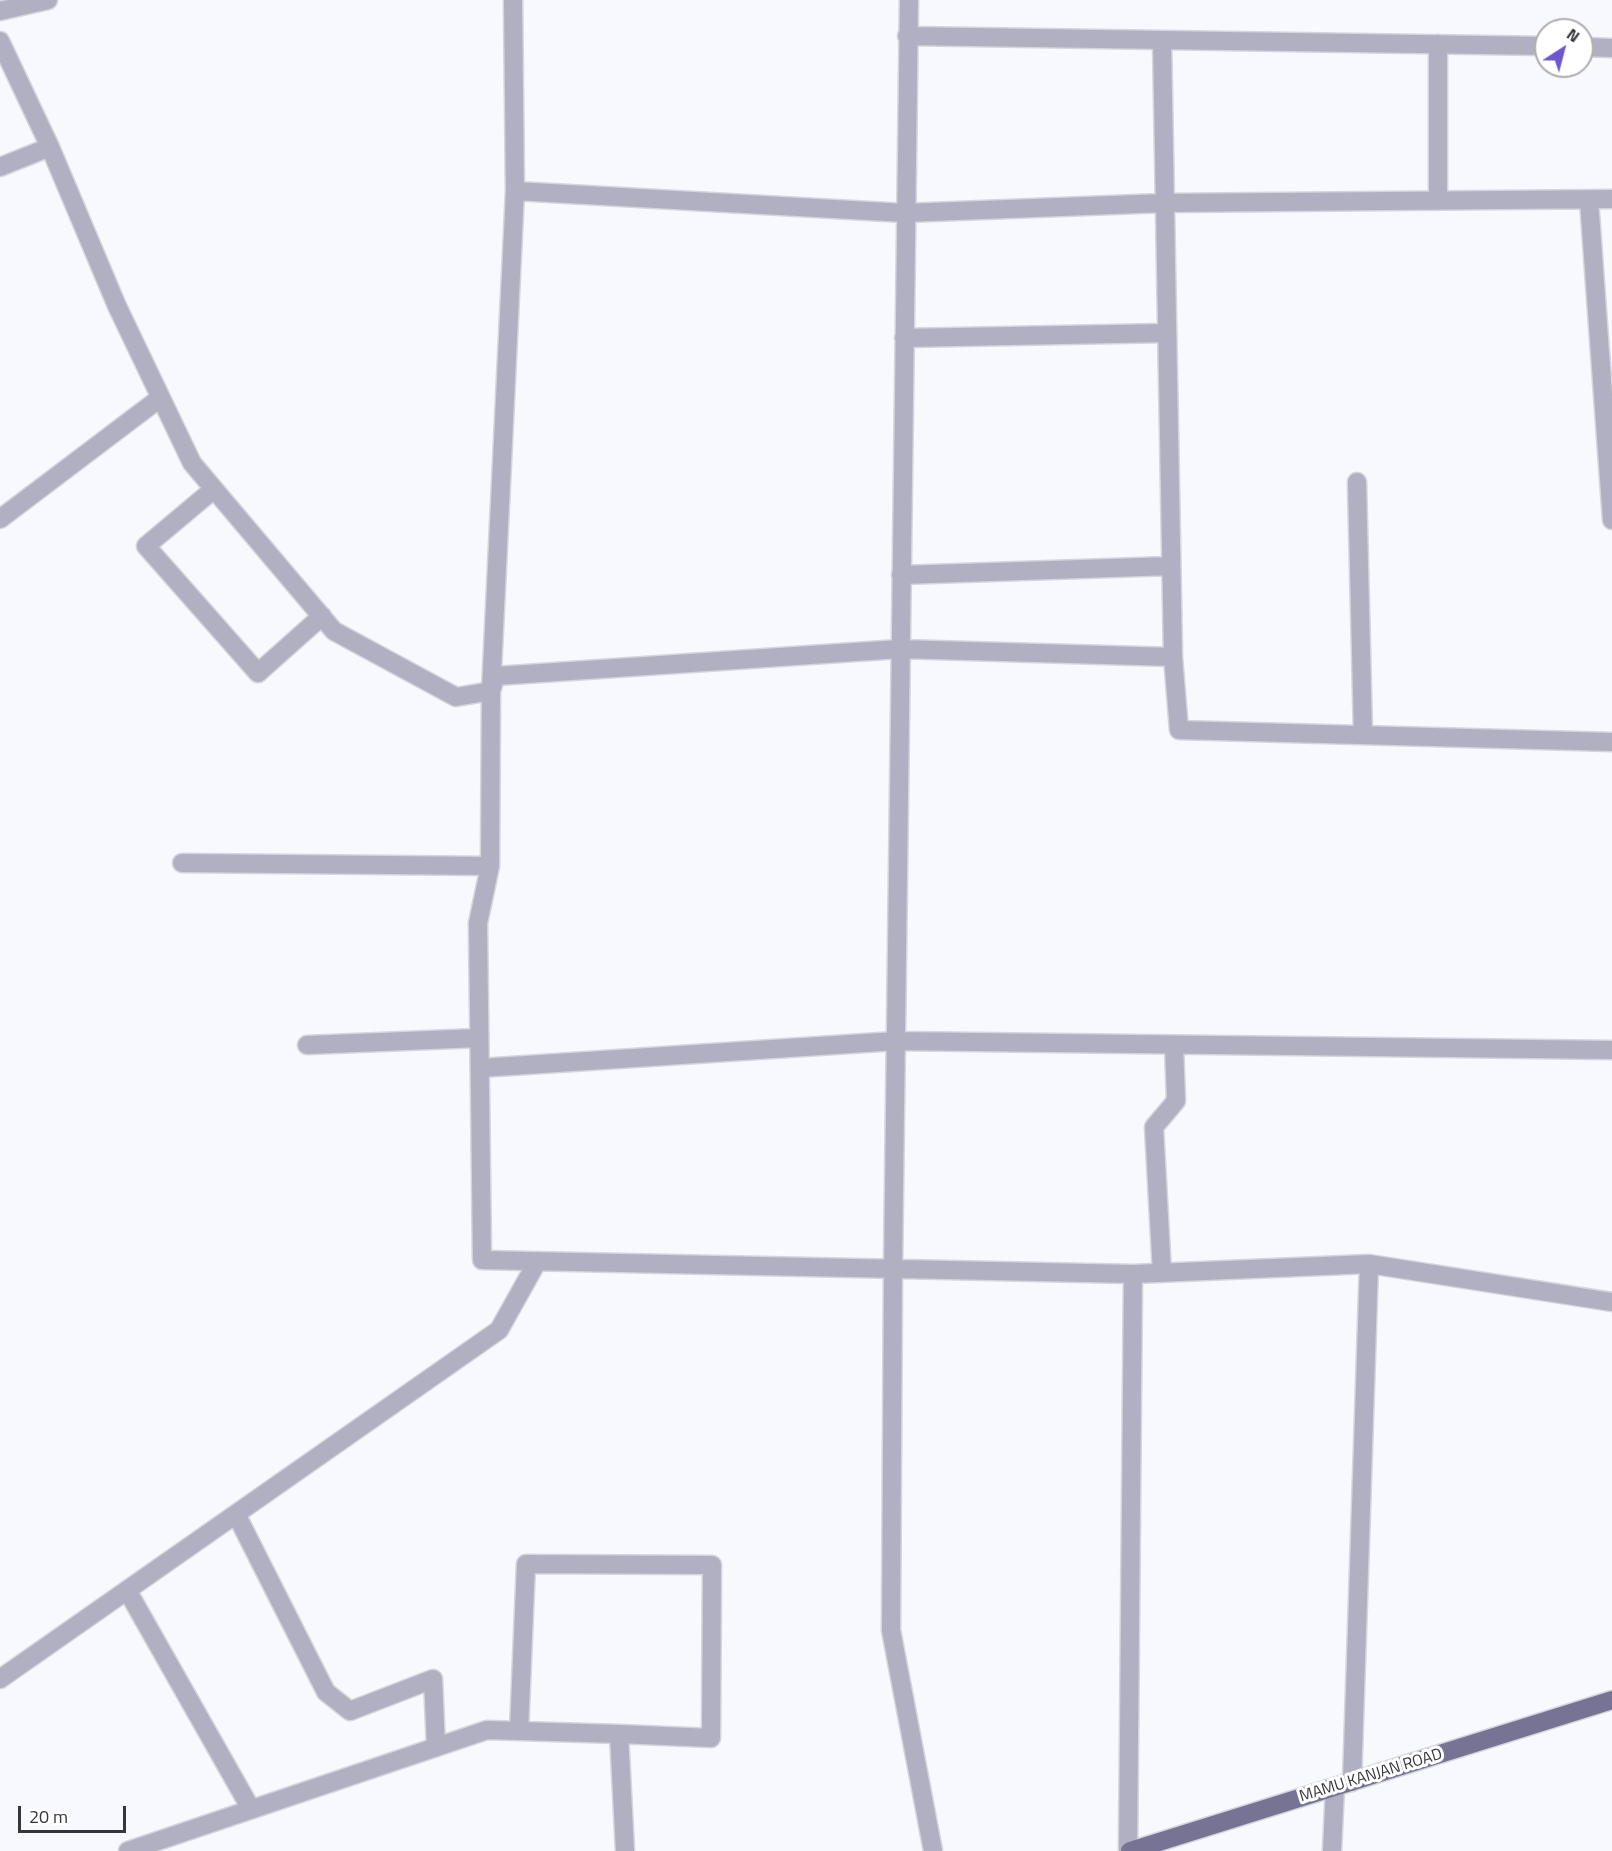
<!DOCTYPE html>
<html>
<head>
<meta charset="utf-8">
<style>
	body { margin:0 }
	#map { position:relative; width:1612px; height:1851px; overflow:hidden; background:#f8f8ff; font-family:"Titillium Web",sans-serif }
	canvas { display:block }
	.north { position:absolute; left:1534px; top:18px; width:60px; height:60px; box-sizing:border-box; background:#fff; border:2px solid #aeaeb1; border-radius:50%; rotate:36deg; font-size:16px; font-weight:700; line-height:24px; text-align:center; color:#35353b }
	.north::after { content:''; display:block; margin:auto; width:21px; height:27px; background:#6e56cf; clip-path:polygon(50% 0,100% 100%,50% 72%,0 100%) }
	.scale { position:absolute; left:18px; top:1806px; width:108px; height:27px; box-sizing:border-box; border:3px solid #35353b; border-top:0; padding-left:8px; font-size:18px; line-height:21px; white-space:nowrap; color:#35353b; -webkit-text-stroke:4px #fff; paint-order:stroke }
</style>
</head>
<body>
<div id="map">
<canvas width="1612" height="1851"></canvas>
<div class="north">N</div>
<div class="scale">20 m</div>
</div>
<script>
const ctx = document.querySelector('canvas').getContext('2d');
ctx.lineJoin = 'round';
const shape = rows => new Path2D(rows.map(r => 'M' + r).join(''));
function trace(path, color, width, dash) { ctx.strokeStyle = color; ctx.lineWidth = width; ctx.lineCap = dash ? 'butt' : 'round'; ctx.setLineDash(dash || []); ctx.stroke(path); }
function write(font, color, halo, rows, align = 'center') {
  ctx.font = font + ' "Titillium Web",sans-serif'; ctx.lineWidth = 6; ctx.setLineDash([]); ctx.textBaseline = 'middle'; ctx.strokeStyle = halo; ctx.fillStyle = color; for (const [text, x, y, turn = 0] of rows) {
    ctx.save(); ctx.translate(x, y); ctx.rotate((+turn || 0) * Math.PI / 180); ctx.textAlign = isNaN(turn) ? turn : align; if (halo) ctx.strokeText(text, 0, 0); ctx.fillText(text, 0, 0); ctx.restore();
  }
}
const minor = shape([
	[513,0,515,191,491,691,490,866,478,923,482,1260,1133,1274,1369,1264,1612,1302],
	[909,0,893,1268,891,1630,933,1851],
	[0,11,48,0],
	[907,36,1546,46],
	[1162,40,1173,657,1179,730,1612,742],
	[0,41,50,147,117,306,192,463,334,631,456,697,491,691,496,676,900,649,1173,657],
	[1582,47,1612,48],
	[0,167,50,147],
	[515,191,905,213,1164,203,1612,199],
	[1589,200,1612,520],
	[1438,201,1438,44],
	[904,338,1167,333],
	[1357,482,1363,735],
	[214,489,146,546,258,673,322,616],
	[0,519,160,398],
	[901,575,1171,566],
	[182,863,490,866],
	[307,1045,479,1038],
	[480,1068,896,1041,1612,1050],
	[1162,1273,1154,1127,1176,1101,1174,1045],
	[236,1514,326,1692,350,1711,433,1679,436,1747],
	[127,1590,251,1809],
	[0,1679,499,1330,537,1262],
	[519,1731,526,1564,712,1565,711,1738,619,1734],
	[1352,1782,1369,1264],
	[128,1851,487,1730,619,1734,625,1851],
	[1128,1851,1133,1274],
	[1332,1851,1335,1787]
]);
const major = shape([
	[1130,1851,1612,1700]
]);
trace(minor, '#d5d5dc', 21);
trace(major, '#d5d5dc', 21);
trace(minor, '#b1b0c3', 18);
trace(major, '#767395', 18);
write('16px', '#35353b', '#fff', [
	["MAMU KANJAN ROAD",1371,1776,-17]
]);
</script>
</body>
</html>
